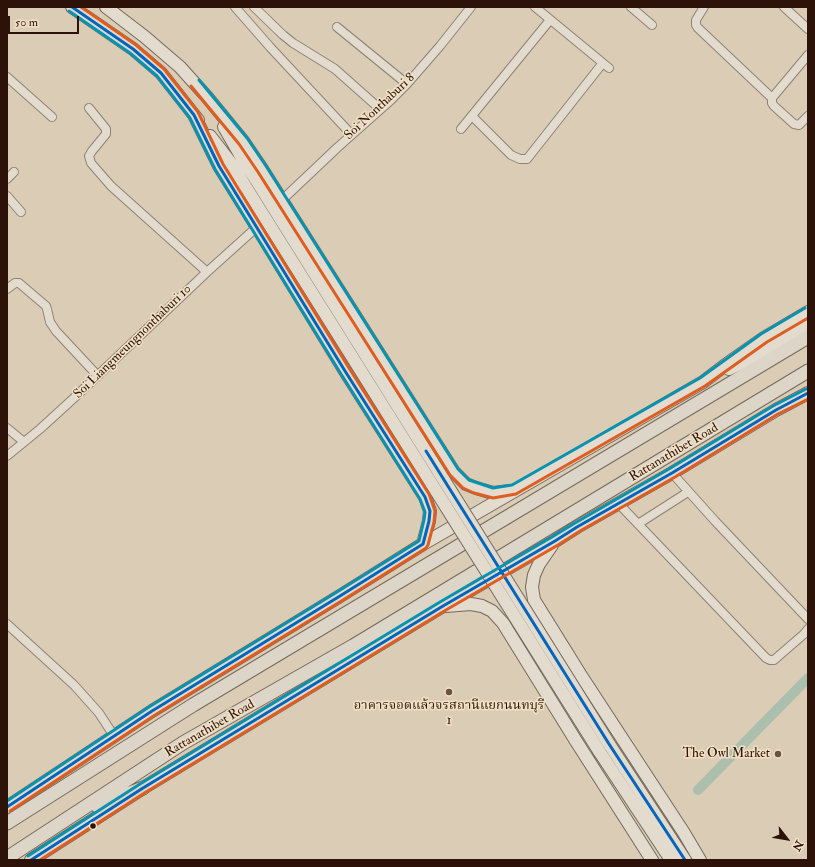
<!DOCTYPE html>
<html>
<head>
<meta charset="utf-8">
<style>
	body { margin:0 }
	#map { position:relative; width:815px; height:867px; overflow:hidden; background:#dbcdb5; font-family:"IM FELL Double Pica",serif }
	canvas { display:block }
	.frame { position:absolute; inset:0; border:8px solid #2d1209; pointer-events:none }
	.north { position:absolute; left:767px; top:819px; width:40px; height:40px; -webkit-text-stroke:3px #f1e1c5; paint-order:stroke; rotate:121deg; font-size:11px; font-weight:700; line-height:16px; text-align:center; color:#2d1209 }
	.north::after { content:''; display:block; margin:auto; width:14px; height:18px; background:#2d1209; clip-path:polygon(50% 0,100% 100%,50% 72%,0 100%) }
	.scale { position:absolute; left:8px; top:16px; width:71px; height:18px; box-sizing:border-box; border:2px solid #2d1209; border-top:0; padding-left:5px; font-size:12px; line-height:14px; white-space:nowrap; color:#2d1209; -webkit-text-stroke:3px #f1e1c5; paint-order:stroke }
</style>
</head>
<body>
<div id="map">
<canvas width="815" height="867"></canvas>
<div class="frame"></div>
<div class="north">N</div>
<div class="scale">50 m</div>
</div>
<script>
const ctx = document.querySelector('canvas').getContext('2d');
ctx.lineJoin = 'round';
const shape = rows => new Path2D(rows.map(r => 'M' + r).join(''));
function trace(path, color, width, dash) { ctx.strokeStyle = color; ctx.lineWidth = width; ctx.lineCap = dash ? 'butt' : 'round'; ctx.setLineDash(dash || []); ctx.stroke(path); }
function write(font, color, halo, rows, align = 'center') {
  ctx.font = font + ' "IM FELL Double Pica","Noto Serif Thai",serif'; ctx.lineWidth = 3; ctx.setLineDash([]); ctx.textBaseline = 'middle'; ctx.strokeStyle = halo; ctx.fillStyle = color; for (const [text, x, y, turn = 0] of rows) {
    ctx.save(); ctx.translate(x, y); ctx.rotate((+turn || 0) * Math.PI / 180); ctx.textAlign = isNaN(turn) ? turn : align; if (halo) ctx.strokeText(text, 0, 0); ctx.fillText(text, 0, 0); ctx.restore();
  }
}
trace(shape([
	[698,790,808,678]
]), '#acbeac', 10);
const minor = shape([
	[235,7,270,47,351,134],
	[254,7,283,35,293,43,335,69,380,109],
	[535,7,609,68],
	[631,7,652,25],
	[704,7,696,20,696,25,698,28,772,98,772,103,774,106,794,124,799,125,808,116],
	[784,7,808,29],
	[337,27,407,84],
	[7,77,52,117],
	[772,98,808,55],
	[89,108,106,129,106,134,92,151,89,156,91,163,111,186,207,272],
	[472,116,511,155,520,159,527,159,602,64],
	[461,129,550,20],
	[7,179,14,172],
	[7,196,21,212],
	[282,200,338,147,391,100,407,84,440,46,471,7],
	[7,289,15,283,19,283,46,306,47,309,50,322,56,331,97,375],
	[7,428,24,442],
	[7,456,40,429,74,398,207,272,257,227],
	[672,473,715,521,808,619],
	[618,503,766,658,770,660,774,660,804,634,808,629],
	[638,524,688,492],
	[7,624,74,685,99,713,114,736]
]);
const secondary = shape([
	[72,7,133,49,161,73,198,120],
	[106,7,145,37,180,67,207,97,243,141,262,169,454,472,466,484,476,488,493,493,510,491],
	[194,115,219,166,257,227,345,371,425,497,430,511,429,521,423,544],
	[224,127,242,158,258,183],
	[210,136,234,167,247,189],
	[729,369,752,358,808,326],
	[552,545,539,564,534,575,532,587,534,600,580,674,684,833,700,860],
	[446,606,471,604,482,606,492,611,503,623,576,741,652,860],
	[609,744,685,860],
	[599,751,671,860],
	[7,807,152,711,340,596,423,544,703,382,724,366,764,338,808,312],
	[31,860,143,788,443,606,555,541,577,527,672,473,776,410,808,393]
]);
const primary = shape([
	[97,806,143,788],
	[7,823,193,705,808,337],
	[7,858,183,743,353,646,808,371]
]);
trace(minor, '#8d8274', 10);
trace(secondary, '#75695d', 14);
trace(primary, '#75695d', 15);
trace(minor, '#e2dbce', 8);
trace(secondary, '#e2dbce', 12);
trace(primary, '#ddd5c7', 13);
const secondaryBridge = shape([
	[258,183,609,744],
	[247,189,599,751]
]);
trace(secondaryBridge, '#75695d', 14, []);
trace(secondaryBridge, '#e2dbce', 12);
trace(shape([
	[426,451,609,744,685,860],
	[7,807,152,711,340,596,423,544,429,521,430,511,425,497,345,371,219,166,194,115,161,73,133,49,72,7],
	[31,860,143,788,443,606,555,541,577,527,672,473,776,410,808,393]
]), '#0065bd', 3);
trace(shape([
	[191,86,239,144,258,172,450,475,463,488,474,493,493,498,516,494,705,386,767,342,808,318],
	[10,811,155,715,343,600,426,548,428,545,434,522,435,511,429,494,349,368,223,164,198,112,164,69,136,45,81,7],
	[40,860,146,792,446,610,558,545,580,531,675,477,778,414,808,399]
]), '#de5d20', 3);
trace(shape([
	[199,80,247,138,266,166,458,469,469,480,493,488,512,485,700,378,761,334,805,308],
	[7,801,149,707,337,592,419,541,424,520,425,512,420,499,341,374,215,169,190,118,157,76,130,53,69,11],
	[28,856,140,784,440,602,552,537,575,523,669,469,773,406,806,389]
]), '#0792b0', 3);
for (const [x, y, r, color] of [
	[449,692,4,"#6a5345"],
	[778,754,4,"#6a5345"],
	[93,826,3.5,"#2d1209"]
]) { const dot = new Path2D(); dot.arc(x, y, r, 0, 2 * Math.PI); ctx.fillStyle = color; ctx.fill(dot); trace(dot, '#f1e1c5', 1.5); }
write('13px', '#2d1209', '#f1e1c5', [
	["Soi Nonthaburi 8",380,107,-43],
	["Soi Liangmeungnonthaburi 10",133,342,-44],
	["Rattanathibet Road",674,453,-31],
	["Rattanathibet Road",210,729,-30]
]);
write('13px', '#2d1209', '#f1e1c5', [
	["อาคารจอดแล้วจรสถานีแยกนนทบุรี",449,706],
	["1",449,721],
	["The Owl Market",770,754,"right"]
]);
</script>
</body>
</html>
